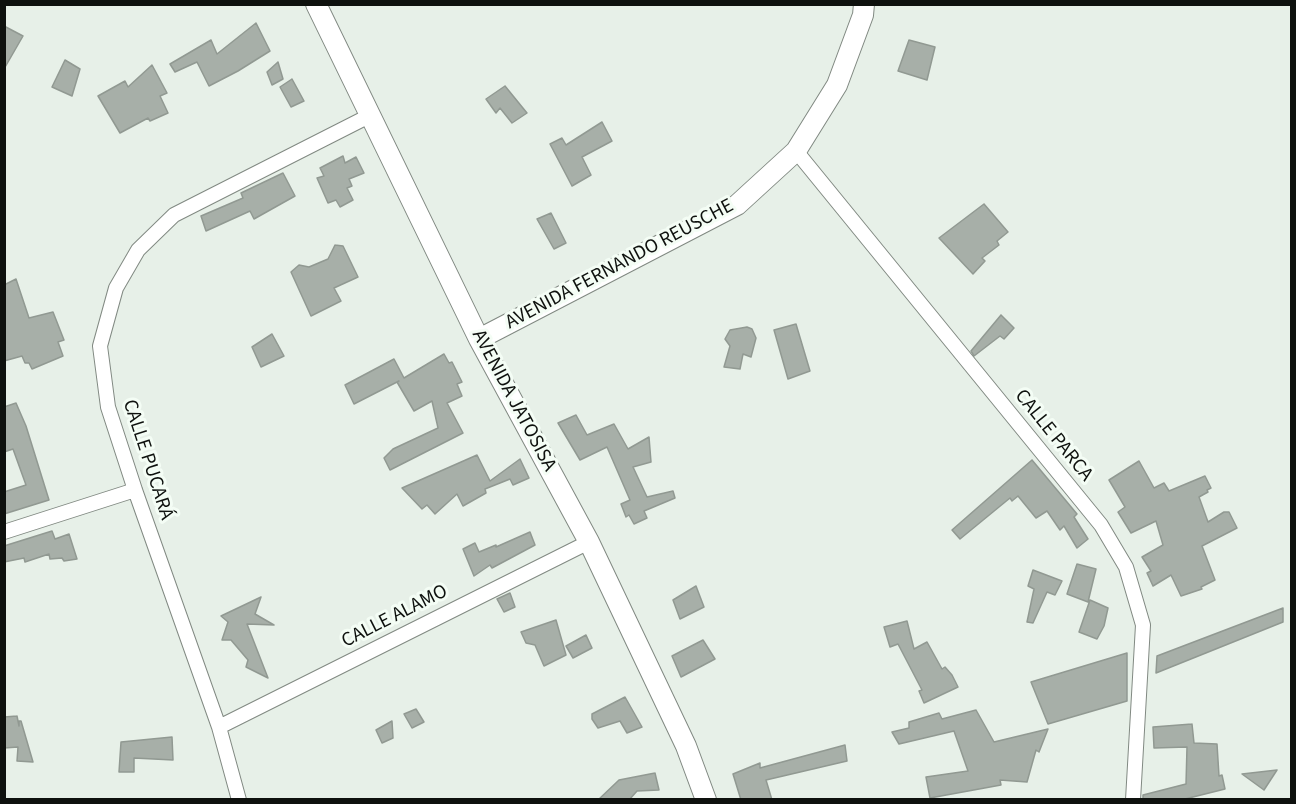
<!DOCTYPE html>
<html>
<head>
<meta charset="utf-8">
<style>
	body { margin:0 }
	#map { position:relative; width:1296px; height:804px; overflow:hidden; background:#e7f0e8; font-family:"Source Sans 3",sans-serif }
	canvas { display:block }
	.frame { position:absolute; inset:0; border:6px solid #0e110e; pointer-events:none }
</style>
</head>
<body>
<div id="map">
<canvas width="1296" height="804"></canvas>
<div class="frame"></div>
</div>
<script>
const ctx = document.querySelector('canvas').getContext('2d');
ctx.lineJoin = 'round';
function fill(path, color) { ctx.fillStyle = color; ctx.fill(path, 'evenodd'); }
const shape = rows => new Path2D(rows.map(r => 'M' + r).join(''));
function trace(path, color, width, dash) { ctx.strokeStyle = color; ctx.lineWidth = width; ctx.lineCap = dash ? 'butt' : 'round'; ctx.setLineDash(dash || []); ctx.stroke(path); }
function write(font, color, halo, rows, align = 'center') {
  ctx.font = font + ' "Source Sans 3",sans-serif'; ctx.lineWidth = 6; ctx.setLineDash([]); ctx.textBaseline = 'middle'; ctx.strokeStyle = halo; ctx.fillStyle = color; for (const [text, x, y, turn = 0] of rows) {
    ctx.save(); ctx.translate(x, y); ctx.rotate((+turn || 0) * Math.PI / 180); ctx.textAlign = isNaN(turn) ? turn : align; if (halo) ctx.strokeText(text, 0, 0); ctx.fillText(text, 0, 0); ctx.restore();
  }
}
const building = shape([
	[256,23,270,51,238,71,209,86,197,62,175,72,170,64,211,40,217,54,256,23],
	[4,26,23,36,4,69,4,26],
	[909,40,935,47,927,80,898,71,909,40],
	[65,60,80,69,72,96,52,87,65,60],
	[278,62,283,79,272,85,267,72,278,62],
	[152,65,167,93,160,96,168,113,150,121,148,118,120,133,98,96,125,81,128,87,152,65],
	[292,79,304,101,291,107,280,87,292,79],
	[505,86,527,113,512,123,500,108,496,113,486,99,505,86],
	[602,122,612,141,582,157,591,175,572,186,550,144,562,138,566,145,602,122],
	[343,156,345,163,356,157,364,173,349,179,352,186,347,188,353,200,340,207,336,200,328,203,317,178,324,176,320,168,343,156],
	[283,173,295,196,254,219,250,211,206,231,201,216,243,198,241,193,283,173],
	[984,204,1008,232,997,241,999,245,982,258,985,261,973,274,939,238,984,204],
	[551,213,566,243,554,249,537,219,551,213],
	[335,245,343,246,358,277,334,288,341,301,311,316,291,272,299,265,309,267,328,259,335,245],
	[16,279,29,318,53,312,64,340,58,342,63,356,32,369,29,363,25,363,22,356,4,361,4,285,16,279],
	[1001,315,1014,328,1004,339,1000,336,974,356,971,351,1001,315],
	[796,324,810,371,788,379,774,330,796,324],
	[747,327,752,329,756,338,751,357,743,354,740,369,724,367,730,346,725,339,730,330,747,327],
	[272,334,284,356,261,367,252,347,272,334],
	[444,354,449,363,452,362,462,382,457,384,462,396,447,403,463,433,390,470,384,458,393,449,438,428,432,401,414,411,397,382,399,381,354,404,345,385,394,359,404,378,444,354],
	[16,403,26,426,49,500,4,514,4,492,26,485,13,449,4,452,4,407,16,403],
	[576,415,587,435,614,424,628,449,649,437,651,462,633,467,647,497,673,491,675,498,644,511,647,518,634,524,629,515,626,517,621,504,630,500,607,447,580,460,558,423,576,415],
	[477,455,490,481,520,459,529,478,513,485,510,479,485,489,486,493,463,506,457,494,435,514,427,505,422,509,402,488,477,455],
	[1032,460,1077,514,1074,517,1088,539,1077,548,1064,526,1060,530,1047,511,1036,518,1018,496,1012,501,1010,498,960,539,952,530,1032,460],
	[1139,461,1154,488,1164,483,1169,491,1205,476,1211,488,1207,490,1208,492,1199,497,1208,522,1224,512,1229,512,1237,528,1202,546,1215,580,1201,587,1202,589,1181,596,1171,575,1153,586,1147,573,1151,571,1142,557,1163,545,1156,521,1131,533,1118,512,1125,507,1109,480,1139,461],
	[52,531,55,539,69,534,77,559,64,561,62,558,50,559,49,554,25,562,24,558,4,562,4,546,52,531],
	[530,532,535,545,492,568,490,565,474,576,463,549,475,543,479,552,496,545,496,547,530,532],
	[1077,564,1096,569,1088,602,1067,594,1077,564],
	[1033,570,1062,581,1055,595,1047,592,1033,623,1027,622,1034,589,1028,586,1033,570],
	[696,586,704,607,680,619,673,600,696,586],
	[510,593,515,607,504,612,497,599,510,593],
	[261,597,255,614,274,625,247,624,268,678,246,667,248,660,231,640,222,640,228,622,221,616,261,597],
	[1090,600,1108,608,1104,626,1097,639,1079,632,1090,600],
	[1283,608,1283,622,1156,673,1157,656,1283,608],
	[556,620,566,655,544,666,535,645,526,643,521,632,556,620],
	[907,621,914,649,927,642,942,669,945,667,952,675,958,687,924,703,919,691,922,690,898,644,890,647,884,627,907,621],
	[586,635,592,648,573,658,566,646,586,635],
	[703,640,715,659,681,677,672,656,703,640],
	[1127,653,1127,701,1048,724,1031,682,1127,653],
	[625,697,642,727,627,733,620,721,598,728,592,719,592,714,625,697],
	[416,709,424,722,412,728,404,714,416,709],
	[976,710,994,742,1048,729,1039,752,1036,750,1027,782,1000,780,1001,785,930,798,926,777,968,771,954,731,899,744,892,732,909,728,909,722,939,713,942,719,976,710],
	[17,716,19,726,19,721,21,721,33,762,17,761,18,747,4,748,4,717,17,716],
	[392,721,393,738,382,743,376,730,392,721],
	[1192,724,1194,743,1217,744,1219,776,1222,775,1225,789,1181,800,1143,800,1143,795,1186,784,1187,747,1154,748,1153,727,1192,724],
	[172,737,173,760,134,758,134,772,119,772,121,742,172,737],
	[845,745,847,761,766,780,772,800,741,800,733,774,760,763,760,768,845,745],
	[1277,770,1264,790,1242,774,1277,770],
	[655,773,659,790,637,791,629,800,598,800,619,780,655,773]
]);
fill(building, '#a7afa8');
trace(building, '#919992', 1.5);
const street = shape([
	[796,151,1101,525,1126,567,1143,625,1133,800],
	[4,532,135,490],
	[219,727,589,542],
	[239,800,219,727,135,490,108,407,100,346,116,288,138,250,174,215,369,116]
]);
const secondary = shape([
	[316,4,479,339,589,542,686,746,706,800],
	[479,339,737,205,796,151,837,85,863,15,864,4]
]);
trace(street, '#818982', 16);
trace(secondary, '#818982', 22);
trace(street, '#fff', 14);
trace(secondary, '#fff', 20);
write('20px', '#0e110e', '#f4fdf5', [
	["AVENIDA FERNANDO REUSCHE",620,265,-28],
	["AVENIDA JATOSISA",513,401,62],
	["CALLE PARCA",1053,436,51],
	["CALLE PUCARÁ",147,460,72],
	["CALLE ALAMO",395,617,-27]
]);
</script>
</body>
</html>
